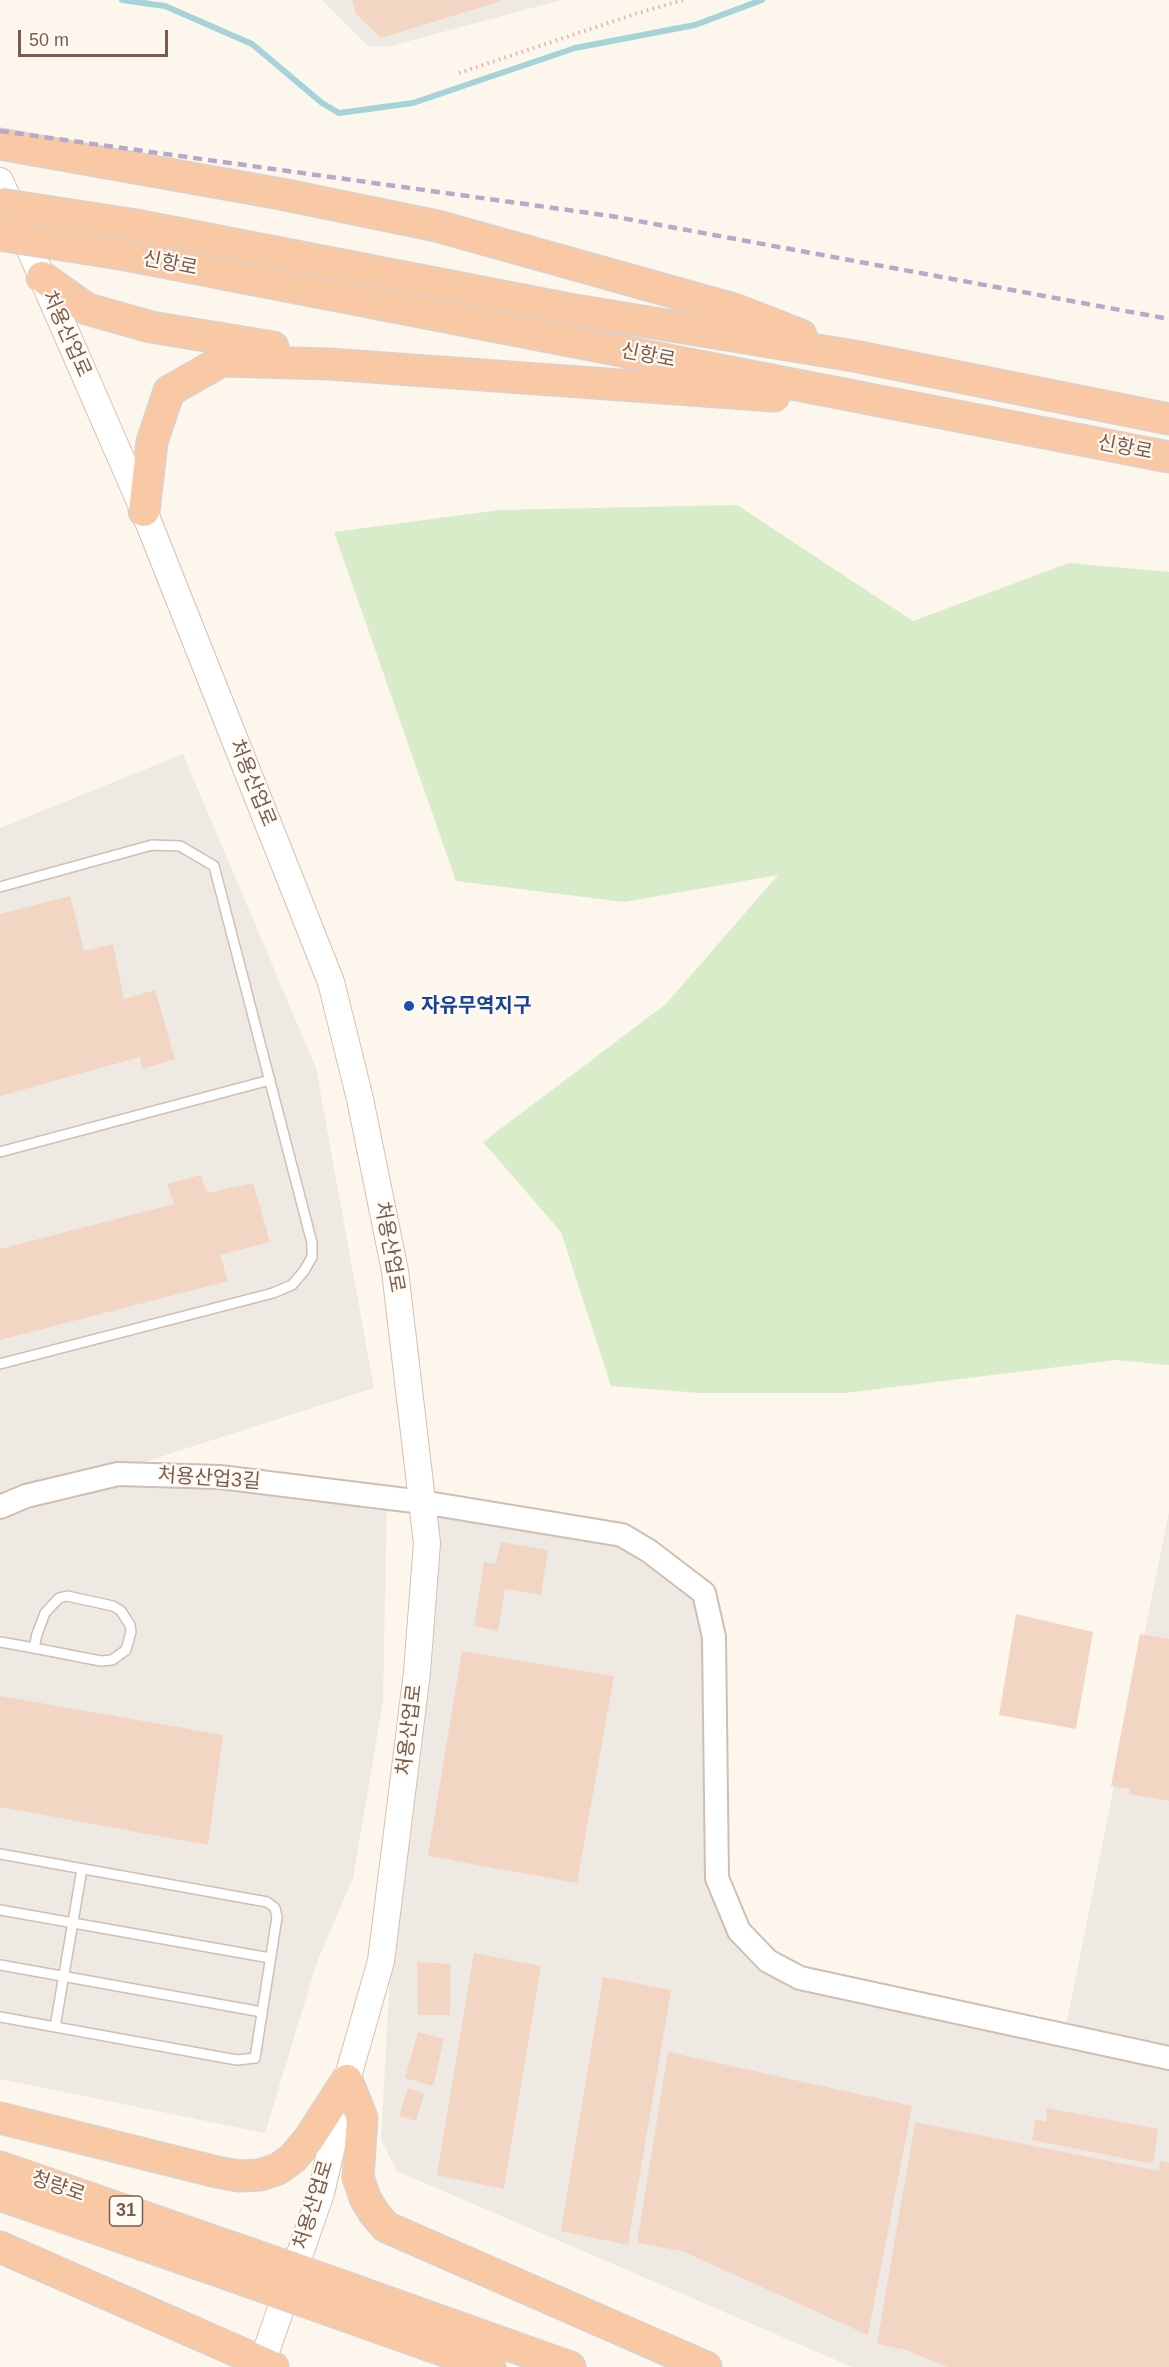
<!DOCTYPE html>
<html>
<head>
<meta charset="utf-8">
<style>
	body { margin:0 }
	#map { position:relative; width:1169px; height:2367px; overflow:hidden; background:#fdf6ec; font-family:Arial,sans-serif }
	canvas { display:block }
	.scale { position:absolute; left:18px; top:30px; width:150px; height:27px; box-sizing:border-box; border:3px solid #7a5c4d; border-top:0; padding-left:8px; font-size:18px; line-height:21px; white-space:nowrap; color:#7a5c4d; -webkit-text-stroke:4px #fffaf3; paint-order:stroke }
</style>
</head>
<body>
<div id="map">
<canvas width="1169" height="2367"></canvas>
<div class="scale">50 m</div>
</div>
<script>
const ctx = document.querySelector('canvas').getContext('2d');
ctx.lineJoin = 'round';
function fill(path, color) { ctx.fillStyle = color; ctx.fill(path, 'evenodd'); }
const shape = rows => new Path2D(rows.map(r => 'M' + r).join(''));
function trace(path, color, width, dash) { ctx.strokeStyle = color; ctx.lineWidth = width; ctx.lineCap = dash ? 'butt' : 'round'; ctx.setLineDash(dash || []); ctx.stroke(path); }
function write(font, color, halo, rows, align = 'center') {
  ctx.font = font + ' Arial,"Noto Sans KR",sans-serif'; ctx.lineWidth = 4.5; ctx.setLineDash([]); ctx.textBaseline = 'middle'; ctx.strokeStyle = halo; ctx.fillStyle = color; for (const [text, x, y, turn = 0] of rows) {
    ctx.save(); ctx.translate(x, y); ctx.rotate((+turn || 0) * Math.PI / 180); ctx.textAlign = isNaN(turn) ? turn : align; if (halo) ctx.strokeText(text, 0, 0); ctx.fillText(text, 0, 0); ctx.restore();
  }
}
fill(shape([
	[322,0,561,0,391,46,368,46],
	[183,754,316,1068,374,1388,79,1483,118,1474,387,1497,383,1702,353,1878,317,1962,265,2133,0,2079,0,828],
	[422,1502,622,1535,704,1593,717,1878,768,1961,1064,2035,1169,1512,1169,2367,852,2367,397,2171,381,2140,398,1821]
]), '#efe9e4');
fill(shape([
	[737,505,913,621,1069,563,1169,572,1169,1365,1116,1360,845,1393,700,1393,611,1386,561,1232,483,1142,666,1004,778,875,624,902,456,881,334,532,500,510]
]), '#d8ecc9');
trace(shape([
	[122,0,165,6,252,44,322,103,339,113,413,103,575,48,695,25,762,0]
]), '#a5d3da', 6);
fill(shape([
	[352,0,501,0,501,1,381,38,356,14],
	[70,896,84,951,113,944,124,999,155,990,175,1059,142,1069,140,1057,0,1096,0,914],
	[201,1175,207,1193,253,1183,270,1242,220,1255,228,1281,0,1340,0,1249,174,1204,167,1184],
	[501,1542,548,1550,541,1595,505,1589,498,1631,474,1626,484,1562,496,1564],
	[1016,1614,1093,1632,1076,1729,999,1715],
	[1140,1634,1169,1639,1169,1801,1129,1794,1130,1789,1111,1786],
	[462,1651,614,1676,577,1883,428,1856],
	[0,1696,223,1735,208,1845,0,1807],
	[474,1953,541,1966,504,2189,437,2175],
	[417,1962,451,1964,450,2015,418,2015],
	[603,1977,671,1990,628,2245,561,2231],
	[418,2032,444,2039,433,2086,405,2078],
	[668,2052,912,2106,868,2335,682,2251,637,2243],
	[408,2088,424,2094,416,2121,399,2116],
	[1047,2108,1158,2129,1153,2164,1032,2140,1035,2119,1046,2122],
	[915,2122,1159,2171,1160,2161,1169,2163,1169,2367,947,2367,906,2350,877,2344]
]), '#f3d5c3');
const service = shape([
	[0,887,152,845,180,846,214,866,312,1243,312,1257,304,1271,292,1285,273,1293,0,1364],
	[0,1152,270,1080],
	[0,1642,34,1648,101,1661,112,1660,126,1650,131,1632,130,1625,121,1611,113,1606,67,1596,59,1598,45,1613,37,1634,34,1648],
	[0,1854,267,1902,275,1908,277,1917,255,2058,237,2060,0,2017],
	[0,1910,270,1958],
	[0,1965,262,2012],
	[55,2027,82,1869]
]);
const tertiary = shape([
	[0,1507,26,1496,118,1474,220,1477,422,1502,622,1535,649,1551,704,1593,714,1637,717,1878,739,1931,768,1961,800,1978,1169,2058]
]);
const secondary = shape([
	[0,181,144,511,331,982,360,1099,395,1271,427,1543,417,1672,381,1961,347,2080,321,2193,262,2363]
]);
const trunk = shape([
	[0,144,281,194,437,226,737,310,801,335],
	[136,225,569,309,854,356,1169,419],
	[126,255,1169,457],
	[42,277,87,309,151,327,273,347],
	[144,511,152,442,169,391,222,361,329,364,774,396],
	[347,2080,362,2118,358,2177,365,2198,374,2213,386,2227,706,2367],
	[0,2118,217,2172,239,2176,260,2175,278,2169,293,2158,309,2139,347,2080],
	[0,2167,251,2254],
	[0,2195,244,2280],
	[0,2247,273,2367],
	[351,2289,570,2367],
	[343,2315,490,2367]
]);
trace(service, '#d1beb0', 12);
trace(tertiary, '#d1beb0', 26);
trace(secondary, '#d6c0b0', 28);
trace(trunk, '#dad1cd', 33);
trace(shape([
	[459,73,635,14,683,0]
]), '#d9b8a5', 4, [1.5, 4.5]);
trace(service, '#fff', 9);
trace(tertiary, '#fff', 22);
trace(secondary, '#fff', 26);
trace(trunk, '#f9c8a4', 30);
trace(shape([
	[0,131,611,216,1169,319]
]), '#b9a8c9', 4.5, [9, 6]);
const trunkBridge = shape([
	[0,204,136,225],
	[0,235,126,255],
	[251,2254,351,2289],
	[244,2280,343,2315]
]);
trace(trunkBridge, '#dad1cd', 33, []);
trace(trunkBridge, '#f9c8a4', 30);
for (const [x, y, r, color] of [
	[409,1006,6,"#1a4fb4"]
]) { const dot = new Path2D(); dot.arc(x, y, r, 0, 2 * Math.PI); ctx.fillStyle = color; ctx.fill(dot); trace(dot, '#fffaf3', 2); }
for (const [x, y, w] of [
	[126,2211,33]
]) { const box = new Path2D(); box.roundRect(x - w / 2, y - 15, w, 30, 4.5); ctx.fillStyle = '#fffaf3'; ctx.fill(box); trace(box, '#7a5c4d', 1.5); }
write('bold 18px', '#7a5c4d', null, [
	["31",126,2211]
]);
write('20px', '#7a5c4d', '#fffaf3', [
	["신항로",170,264,11],
	["처용산업로",66,334,66],
	["신항로",648,356,11],
	["신항로",1125,448,11],
	["처용산업로",252,783,68],
	["처용산업로",389,1247,80],
	["처용산업3길",209,1479,4],
	["처용산업로",410,1730,-83],
	["청량로",58,2187,19],
	["처용산업로",314,2205,-73]
]);
write('bold 20px', '#164399', '#fffaf3', [
	["자유무역지구",421,1006]
], 'left');
</script>
</body>
</html>
